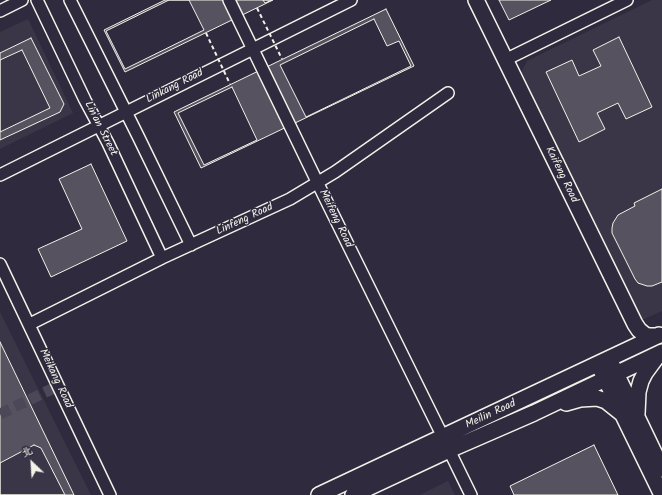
<!DOCTYPE html>
<html>
<head>
<meta charset="utf-8">
<style>
	body { margin:0 }
	#map { position:relative; width:662px; height:495px; overflow:hidden; background:#2f2a3d; font-family:Kalam,"LXGW WenKai TC",sans-serif }
	canvas { display:block }
	.north { position:absolute; left:12px; top:443px; width:40px; height:40px; -webkit-text-stroke:3px #2f2a3d; paint-order:stroke; rotate:335deg; font-size:11px; font-weight:700; line-height:16px; text-align:center; color:#f4f1e8 }
	.north::after { content:''; display:block; margin:auto; width:14px; height:18px; background:#f4f1e8; clip-path:polygon(50% 0,100% 100%,50% 72%,0 100%) }
</style>
</head>
<body>
<div id="map">
<canvas width="662" height="495"></canvas>
<div class="north">北</div>
</div>
<script>
const ctx = document.querySelector('canvas').getContext('2d');
ctx.lineJoin = 'round';
function fill(path, color) { ctx.fillStyle = color; ctx.fill(path, 'evenodd'); }
const shape = rows => new Path2D(rows.map(r => 'M' + r).join(''));
function trace(path, color, width, dash) { ctx.strokeStyle = color; ctx.lineWidth = width; ctx.lineCap = dash ? 'butt' : 'round'; ctx.setLineDash(dash || []); ctx.stroke(path); }
function write(font, color, halo, rows, align = 'center') {
  ctx.font = font + ' Kalam,sans-serif'; ctx.lineWidth = 3; ctx.setLineDash([]); ctx.textBaseline = 'middle'; ctx.strokeStyle = halo; ctx.fillStyle = color; for (const [text, x, y, turn = 0] of rows) {
    ctx.save(); ctx.translate(x, y); ctx.rotate((+turn || 0) * Math.PI / 180); ctx.textAlign = isNaN(turn) ? turn : align; if (halo) ctx.strokeText(text, 0, 0); ctx.fillText(text, 0, 0); ctx.restore();
  }
}
fill(shape([
	[652,0,662,0,662,311,642,320,634,309,585,211,521,73,527,61],
	[28,19,73,113,0,149,0,32],
	[0,312,91,495,0,495],
	[448,481,455,495,420,495]
]), '#3b3647');
const building = shape([
	[165,0,273,0,125,72,104,30,165,0],
	[169,0,189,0,204,30,125,69,106,31,169,0],
	[263,0,272,0,265,3,263,0],
	[499,0,551,0,509,20,499,0],
	[386,9,414,66,201,168,174,112,386,9],
	[374,19,387,46,399,41,411,66,306,117,280,65,374,19],
	[619,37,652,107,626,119,618,103,597,113,605,129,579,142,546,72,572,60,579,76,601,66,593,50,619,37],
	[31,38,64,104,60,112,0,140,0,53,31,38],
	[22,50,50,108,0,132,0,60,22,50],
	[232,87,257,140,204,165,178,113,232,87],
	[91,164,127,241,51,277,38,249,82,229,59,179,91,164],
	[662,189,662,282,652,286,647,286,638,283,635,279,612,233,612,228,613,223,618,215,635,206,634,203,662,189],
	[0,342,74,495,0,495,0,342],
	[34,445,41,448,65,495,0,495,0,463,34,445],
	[594,445,618,495,514,495,510,486,594,445]
]);
fill(building, '#56525f');
trace(building, '#f4f1e8', 1);
trace(shape([
	[0,414,58,386]
]), '#4d4857', 11, [11, 5.5]);
const street = shape([
	[37,0,85,100,108,143,162,258],
	[70,0,138,136,191,245],
	[229,0,324,196,443,437],
	[0,11,22,0],
	[505,60,627,0],
	[0,175,351,0],
	[0,264,110,495],
	[30,324,162,258,290,199,335,172,448,93],
	[449,450,471,495]
]);
const secondary = shape([
	[476,0,635,324,639,330,645,335,650,336,658,336],
	[612,365,662,469],
	[601,370,662,495],
	[566,403,580,399,597,398,606,401,621,413],
	[637,414,638,392,641,381,645,373,659,354],
	[319,495,659,335],
	[353,495,449,450,534,413,662,352]
]);
trace(street, '#f4f1e8', 14);
trace(secondary, '#f4f1e8', 18);
trace(street, '#2f2a3d', 11);
trace(secondary, '#2f2a3d', 15);
trace(shape([
	[257,8,282,59],
	[206,33,230,84]
]), '#f4f1e8', 2, [4, 3]);
write('11px', '#f4f1e8', '#2f2a3d', [
	["Linkang Road",175,87,-27],
	["Lin'an Street",100,129,63],
	["Kaifeng Road",561,175,64],
	["Meifeng Road",335,219,64],
	["Linfeng Road",245,220,-25],
	["Meikang Road",55,379,65],
	["Meilin Road",491,415,-25]
]);
</script>
</body>
</html>
